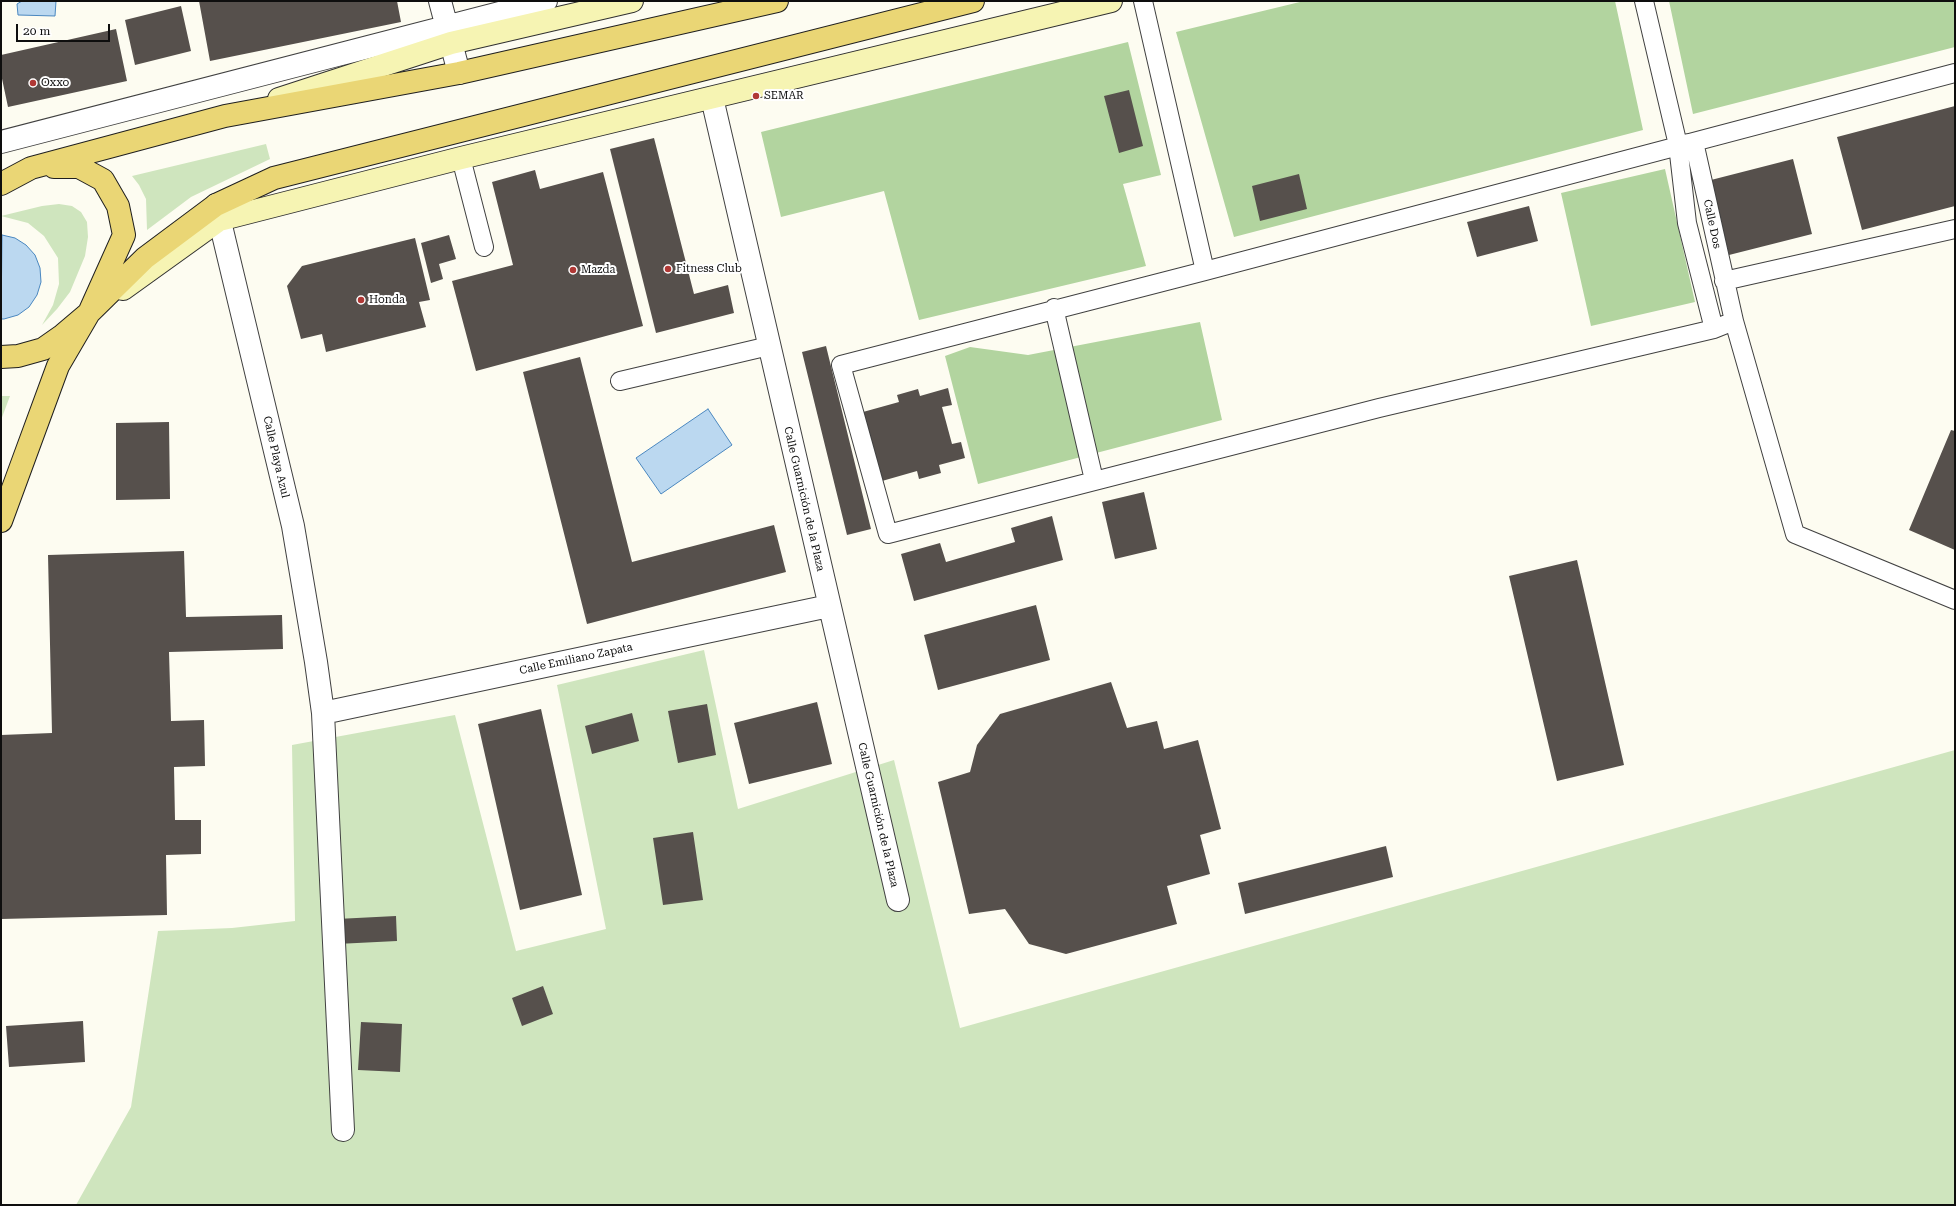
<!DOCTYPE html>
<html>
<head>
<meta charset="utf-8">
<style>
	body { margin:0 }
	#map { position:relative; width:1956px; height:1206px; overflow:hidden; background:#fdfcf1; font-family:"Roboto Serif",serif }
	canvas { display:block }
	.frame { position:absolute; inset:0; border:2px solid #0e0e0e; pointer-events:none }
	.scale { position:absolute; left:16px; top:24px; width:94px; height:18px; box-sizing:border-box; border:2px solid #0e0e0e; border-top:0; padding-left:5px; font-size:12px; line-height:14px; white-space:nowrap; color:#0e0e0e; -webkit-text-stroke:3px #fff; paint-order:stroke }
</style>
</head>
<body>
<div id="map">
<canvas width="1956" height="1206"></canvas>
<div class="frame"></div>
<div class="scale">20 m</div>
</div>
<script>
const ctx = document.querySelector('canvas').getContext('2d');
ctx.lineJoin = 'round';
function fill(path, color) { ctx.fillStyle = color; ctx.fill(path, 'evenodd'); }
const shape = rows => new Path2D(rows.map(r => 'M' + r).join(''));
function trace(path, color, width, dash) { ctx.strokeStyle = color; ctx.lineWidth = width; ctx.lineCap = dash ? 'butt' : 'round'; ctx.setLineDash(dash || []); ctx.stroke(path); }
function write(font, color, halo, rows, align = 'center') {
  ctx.font = font + ' "Roboto Serif",serif'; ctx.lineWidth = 4; ctx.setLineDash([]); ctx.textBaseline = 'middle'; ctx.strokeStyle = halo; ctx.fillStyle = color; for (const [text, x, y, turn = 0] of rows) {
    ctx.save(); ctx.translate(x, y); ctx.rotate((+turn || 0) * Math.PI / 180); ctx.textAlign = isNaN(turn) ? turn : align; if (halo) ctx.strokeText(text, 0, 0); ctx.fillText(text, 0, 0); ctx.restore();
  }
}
fill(shape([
	[266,144,270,159,191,197,147,230,146,199,139,185,132,176],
	[59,204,72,206,81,212,87,222,88,237,85,256,70,292,57,309,42,325,53,305,59,284,58,258,44,236,28,223,1,216,42,206],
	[1,396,10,396,1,420],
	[704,650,738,809,894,760,960,1028,1955,750,1955,1205,76,1205,131,1107,158,931,232,928,295,921,292,745,455,715,516,951,606,929,557,685]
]), '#cfe5be');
fill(shape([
	[1304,1,1615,1,1643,130,1234,237,1176,32],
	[1669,1,1955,1,1955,47,1693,114],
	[1128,42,1161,175,1123,184,1146,266,919,320,884,191,781,217,761,132],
	[1665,169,1695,302,1591,326,1561,193],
	[1200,322,1222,420,978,484,945,356,970,347,1028,355]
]), '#b2d49f');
const water = shape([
	[22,1,56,1,55,16,18,15,17,4,22,1],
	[2,235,15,238,26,245,35,255,40,268,41,282,37,295,29,307,18,315,4,319,1,319,2,235],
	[708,409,732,445,661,494,636,458,708,409]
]);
fill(water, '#bbd8f0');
trace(water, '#4a87bf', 1);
fill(shape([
	[199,1,397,1,401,22,210,61],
	[181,6,191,51,135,65,125,20],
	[116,29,127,81,8,107,1,74,1,55],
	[1129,90,1143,146,1119,153,1104,96],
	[1955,106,1955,206,1862,230,1837,137],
	[654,138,694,294,728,285,734,313,656,333,610,149],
	[1793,159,1812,234,1729,255,1711,180],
	[535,170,540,189,603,172,643,326,476,371,452,281,513,265,492,182],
	[1299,174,1307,209,1260,221,1252,186],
	[1529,206,1538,241,1477,257,1467,222],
	[449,235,456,259,439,264,443,279,431,283,421,243],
	[415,238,430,300,419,302,426,327,326,352,322,334,301,339,287,286,302,266],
	[826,346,871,529,847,535,802,352],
	[580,357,632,562,774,525,786,572,587,624,523,372],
	[948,388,952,405,942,407,952,444,961,442,965,458,939,465,941,473,919,479,917,471,882,481,863,412,899,402,897,395,918,389,920,396],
	[169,422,170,499,116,500,116,423],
	[1951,430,1955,431,1955,550,1909,530],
	[1144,492,1157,549,1115,559,1102,502],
	[1052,516,1063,560,914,601,901,554,940,543,946,562,1015,542,1011,528],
	[184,551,186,617,282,615,283,649,169,652,171,721,204,720,205,766,174,767,175,820,201,820,201,854,166,855,167,915,1,919,1,735,52,733,48,555],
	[1577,560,1624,765,1557,781,1509,576],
	[1036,605,1050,660,938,690,924,635],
	[1111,682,1127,728,1157,721,1164,749,1198,740,1221,829,1200,835,1210,874,1167,886,1177,924,1066,954,1029,944,1005,909,969,914,938,782,970,772,977,745,1000,714],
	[817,702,832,764,749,784,734,723],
	[707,704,716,755,678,763,668,711],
	[541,709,582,895,520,910,478,724],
	[632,713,639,741,592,754,585,726],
	[693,832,703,900,663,905,653,838],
	[1386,846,1393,877,1245,914,1238,883],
	[396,916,397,941,337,944,337,919],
	[543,986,553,1014,522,1026,512,998],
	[83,1021,85,1062,9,1067,6,1026],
	[361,1022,402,1024,400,1072,358,1070]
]), '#56504c');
const lane = shape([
	[1143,1,1205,271],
	[1644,1,1678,145,1687,223,1714,329],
	[1683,144,1694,142,1734,321,1795,534,1955,600],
	[461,158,484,247],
	[1724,281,1955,229],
	[1054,308,1094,480],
	[1734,321,1714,329,1379,408,888,534,841,365,1205,271,1955,73],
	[620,381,769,346]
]);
const street = shape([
	[440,1,459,73],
	[712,98,898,900],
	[1,142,546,1],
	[216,205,293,526,316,662,323,713,343,1130],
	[323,713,829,606]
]);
const secondary = shape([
	[279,99,451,43,632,1],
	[123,289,219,220,461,158,1111,1]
]);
const primary = shape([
	[1,184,31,168,225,116,459,73,777,1],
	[1,357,18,356,43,349,63,335,89,313,124,235,118,206,103,180,79,167,54,167],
	[1,521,58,366,89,313,145,258,216,205,274,178,973,1]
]);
trace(lane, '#414141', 20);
trace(street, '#414141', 24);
trace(secondary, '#303030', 24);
trace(primary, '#1f1f1f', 24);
trace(lane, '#fff', 18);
trace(street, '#fff', 22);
trace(secondary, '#f6f4b3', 22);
trace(primary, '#ead675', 22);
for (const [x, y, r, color] of [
	[33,83,4,"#b03835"],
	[756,96,4,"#b03835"],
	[668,269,4,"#b03835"],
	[573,270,4,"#b03835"],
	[361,300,4,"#b03835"]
]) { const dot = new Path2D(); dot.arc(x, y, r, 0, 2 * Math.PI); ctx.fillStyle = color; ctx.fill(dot); trace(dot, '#fff', 1.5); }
write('11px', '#0e0e0e', '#fff', [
	["Oxxo",41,83],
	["SEMAR",764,96],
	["Fitness Club",676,269],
	["Mazda",581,270],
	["Honda",369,300]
], 'left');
write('11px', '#0e0e0e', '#fff', [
	["Calle Dos",1712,224,78],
	["Calle Playa Azul",276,457,77],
	["Calle Guarnición de la Plaza",804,499,77],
	["Calle Emiliano Zapata",576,659,-12],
	["Calle Guarnición de la Plaza",878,815,77]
]);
</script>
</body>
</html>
